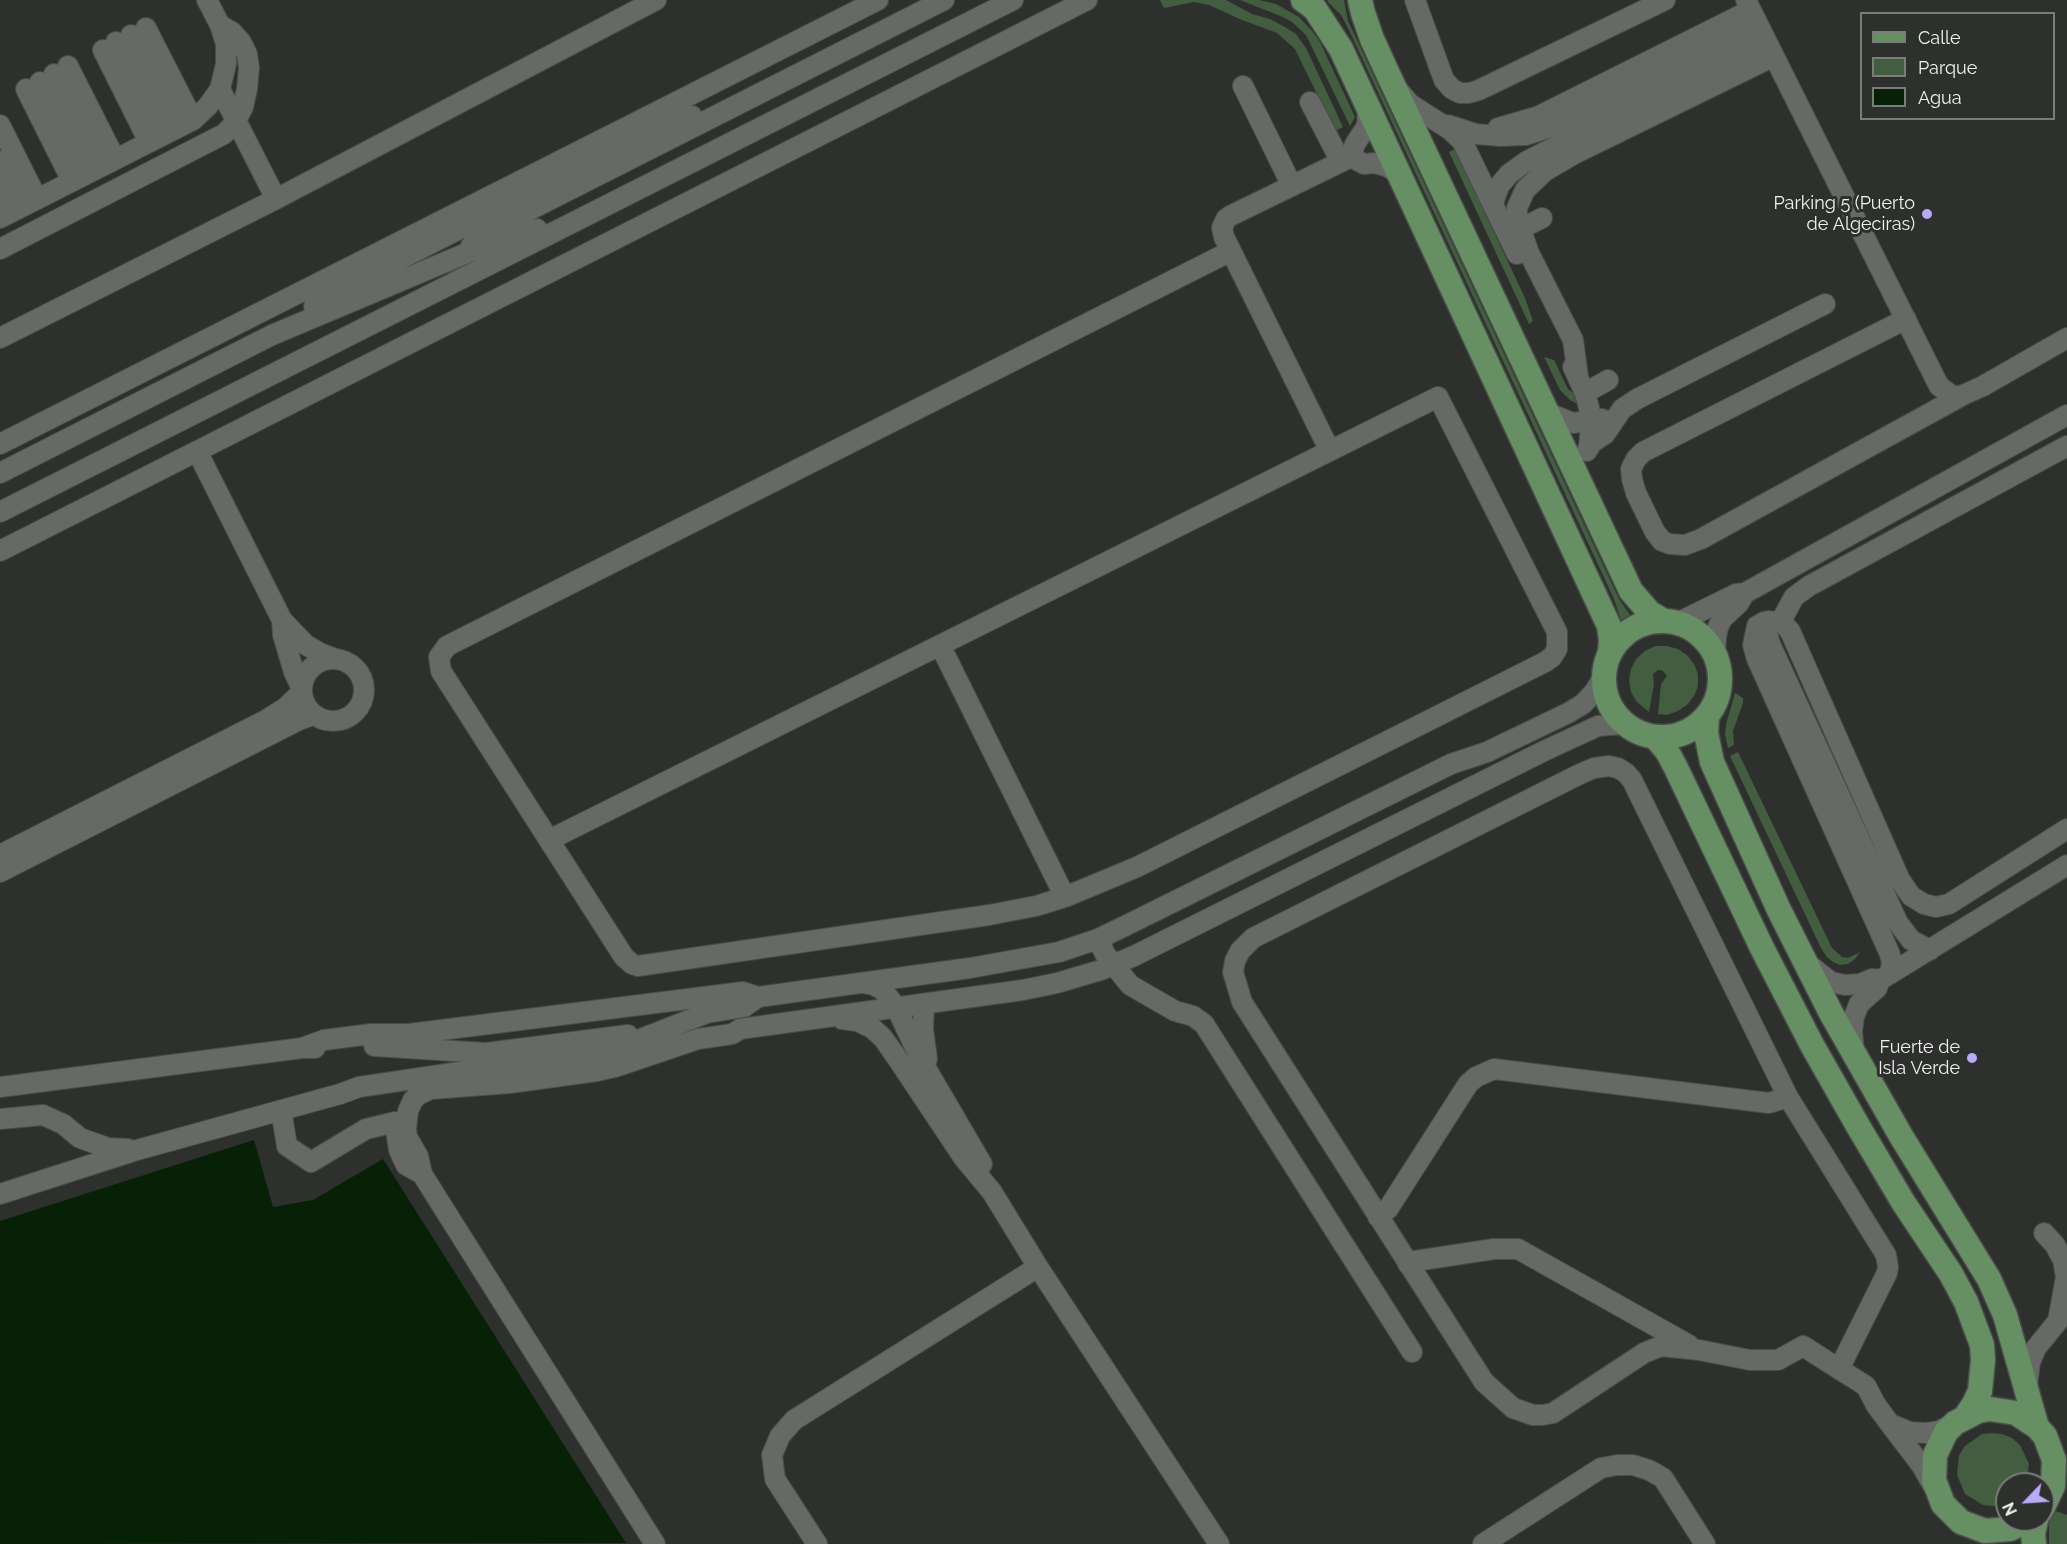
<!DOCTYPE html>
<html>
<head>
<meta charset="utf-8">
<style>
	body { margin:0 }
	#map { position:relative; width:2067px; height:1544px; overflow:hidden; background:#2e302e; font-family:Raleway,sans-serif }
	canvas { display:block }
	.legend { position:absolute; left:1860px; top:12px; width:195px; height:108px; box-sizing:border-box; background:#2e302e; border:2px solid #7b7d7b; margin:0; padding:8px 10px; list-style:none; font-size:18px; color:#eff1ef }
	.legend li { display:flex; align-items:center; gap:12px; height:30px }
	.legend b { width:30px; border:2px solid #7b7d7b }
	.north { position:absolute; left:1995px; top:1472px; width:60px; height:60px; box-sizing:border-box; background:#2e302e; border:2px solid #7b7d7b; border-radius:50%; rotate:245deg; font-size:16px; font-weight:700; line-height:24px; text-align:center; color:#eff1ef }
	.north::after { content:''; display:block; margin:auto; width:21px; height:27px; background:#b9aaf7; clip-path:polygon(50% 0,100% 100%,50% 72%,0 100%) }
</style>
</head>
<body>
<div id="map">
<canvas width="2067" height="1544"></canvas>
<ul class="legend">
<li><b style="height:8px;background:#678f64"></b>Calle</li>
<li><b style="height:16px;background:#435d41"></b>Parque</li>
<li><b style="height:16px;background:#072106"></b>Agua</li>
</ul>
<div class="north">N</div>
</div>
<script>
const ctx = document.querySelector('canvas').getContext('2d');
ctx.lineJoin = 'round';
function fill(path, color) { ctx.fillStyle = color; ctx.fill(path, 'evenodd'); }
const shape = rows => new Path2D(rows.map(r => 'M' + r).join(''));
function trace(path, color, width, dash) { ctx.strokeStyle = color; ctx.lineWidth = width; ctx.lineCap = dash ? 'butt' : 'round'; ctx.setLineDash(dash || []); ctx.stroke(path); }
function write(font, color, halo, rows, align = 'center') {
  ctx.font = font + ' Raleway,sans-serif'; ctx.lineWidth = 6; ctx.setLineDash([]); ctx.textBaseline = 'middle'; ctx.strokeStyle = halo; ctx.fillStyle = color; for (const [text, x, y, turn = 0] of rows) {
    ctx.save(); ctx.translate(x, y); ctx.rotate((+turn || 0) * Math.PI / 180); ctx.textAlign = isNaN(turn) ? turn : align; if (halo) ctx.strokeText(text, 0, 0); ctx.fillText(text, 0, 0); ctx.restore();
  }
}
fill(shape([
	[1160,0,1226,0,1252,14,1270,19,1285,27,1296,34,1306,48,1343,127,1335,131,1295,49,1277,33,1242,20,1209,5,1194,2,1164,8],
	[1240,0,1259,0,1276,4,1299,17,1312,31,1320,42,1355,117,1350,126,1306,35,1292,22,1283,17],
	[1329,0,1344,0,1348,21,1619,599,1630,615,1621,620,1614,599,1348,28,1341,15,1327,1],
	[1455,149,1525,298,1533,321,1529,324,1449,152],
	[1544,357,1554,360,1568,389,1576,395,1579,405,1570,400,1560,390],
	[1655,646,1667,646,1678,649,1687,655,1694,664,1698,674,1698,686,1694,696,1687,705,1678,711,1667,715,1658,714,1661,684,1667,676,1662,670,1658,670,1653,674,1654,684,1649,712,1637,702,1631,692,1629,680,1631,669,1636,659,1645,651],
	[1735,693,1743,698,1743,703,1733,731,1734,745,1728,748,1725,734,1726,724],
	[1738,752,1832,948,1842,957,1848,958,1860,952,1855,959,1848,964,1840,965,1833,962,1827,957,1821,948,1730,756],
	[1992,1433,2002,1434,2012,1438,2020,1445,2029,1464,2026,1484,2007,1484,2007,1503,1993,1506,1983,1505,1965,1494,1957,1475,1959,1455,1965,1446,1982,1434],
	[2053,1510,2067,1515,2067,1544,2049,1544,2049,1521]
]), '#435d41');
fill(shape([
	[254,1140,273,1207,313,1200,383,1159,626,1543,0,1544,0,1221]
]), '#072106');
const minor = shape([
	[1415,0,1444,80,1452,89,1460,93,1469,93,1479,90,1665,0],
	[1746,0,1939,386,1954,397,1963,395,1983,386,2067,338],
	[146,28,193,120],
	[131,35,177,128],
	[116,42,163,135],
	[103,50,149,142],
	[68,66,115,159],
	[54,74,100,167],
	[40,82,86,174],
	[1243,86,1292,186],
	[26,89,72,181],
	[220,89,276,199,656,0],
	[1399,91,1410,104,1449,129,1462,141,1517,254],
	[1310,102,1341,162],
	[1368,108,1367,126,1355,144,1351,157,1364,164,1375,163,1388,167,1399,174],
	[0,125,37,199],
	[1448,125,1476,134,1500,136,1526,135,1551,127,1759,26],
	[1498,128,1539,116,1751,10],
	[0,161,22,206],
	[0,195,9,213],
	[1493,203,1499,186,1509,174,1527,161,1766,41],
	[0,218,193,120,208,106,220,89,226,64,226,44,220,25,207,0],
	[1520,229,1542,218],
	[471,246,481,237,502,224,944,0],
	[0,249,224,134,234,124,243,107,247,89,249,68,247,54,241,42,232,32,220,25],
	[314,306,410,254,667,124,692,116],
	[1906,319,1643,452,1636,459,1631,469,1632,479,1636,493,1655,532,1662,541,1670,544,1685,545,1701,539,1963,395],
	[0,338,276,199],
	[1573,367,1585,393,1589,408,1591,421,1589,448],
	[1578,377,1573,340,1529,253,1517,219,1517,208,1525,190,1545,171,1574,154,1774,56],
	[1585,393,1608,380],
	[1438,397,1557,632,1557,649,1552,657,1545,662,1137,867,1065,897,1036,906,989,915,638,966,632,964,624,957,549,840,1438,397],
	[1548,413,1573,423,1602,419],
	[0,444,878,0],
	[197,451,282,620,306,645,320,653,336,659],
	[1330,451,1224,237,1222,228,1226,219,1230,216,1351,157],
	[1587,451,1590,444,1605,434,1622,409,1637,399,1825,304],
	[0,473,272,335,474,250,537,229],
	[0,512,1013,0],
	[0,551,1087,0],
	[282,620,283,635,294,672,302,689],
	[1768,621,1767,633,1770,644,1898,923,1911,940,1930,950],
	[1781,621,1794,597,1809,586,2067,446],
	[1677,623,1736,594,1745,593,2067,415],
	[940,645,1065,897],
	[1715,656,1716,637,1718,627,1722,619,1739,603,1743,596],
	'302 690a31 31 0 1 1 62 0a31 31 0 1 1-62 0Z',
	[549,840,441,671,439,657,447,646,1231,251],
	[0,855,266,720,285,708,302,692],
	[0,872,299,720,313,715],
	[1098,939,1105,954,1130,985,1175,1011,1193,1016,1204,1024,1412,1352],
	[1807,963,1831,982,1845,985,1860,984,1872,979,1880,980,2067,865],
	[1890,974,1892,962,1889,952,1757,659,1753,645,1757,626,1764,622,1781,621,1790,631,1900,880,1911,896,1924,904,1936,907,1949,904,2067,829],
	[863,983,873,985,882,989,896,1007,920,1058,982,1164],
	[924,1004,923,1029,927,1059],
	[842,1019,857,1021,872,1028,883,1038,897,1058,963,1157,992,1192,1038,1267,1219,1544],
	[374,1046,486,1053,628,1035],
	[302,1048,324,1040,371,1034,409,1034,743,992,758,997,970,968,1059,952,1098,939,1129,924,1451,764,1487,752,1568,713,1583,704,1595,691,1603,677],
	[1854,1052,1852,1031,1854,1017,1859,1004,1877,988,1880,980],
	[0,1087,302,1048,315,1048],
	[281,1110,287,1146,311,1162,366,1129,395,1122],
	[0,1119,43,1115,63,1124,80,1138,108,1148,128,1149],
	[396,1131,399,1150,406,1165,422,1174],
	[0,1194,137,1150,340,1094,359,1087,507,1065,594,1054,615,1049,707,1013,744,1007,758,997],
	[1378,1217,1388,1209,1468,1084,1476,1077,1494,1069,1769,1103,1788,1097],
	[1408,1264,1415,1261,1494,1249,1518,1249,1689,1345],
	[1839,1369,1887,1273,1888,1267,1886,1255,1788,1097,1632,780,1626,773,1618,768,1609,766,1594,768,1580,774,1253,938,1240,951,1235,961,1233,972,1242,1002,1484,1382,1513,1408,1533,1415,1543,1415,1553,1413,1644,1353,1661,1346,1699,1350,1750,1360,1778,1360,1803,1346,1839,1369,1866,1386,1876,1405,1890,1424],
	[2027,1386,2030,1362,2036,1348,2058,1321,2066,1277,2063,1260,2055,1245,2044,1233],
	[1935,1489,1922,1466,1890,1424,1910,1432,1926,1433,1939,1431,1955,1423],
	[655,1544,422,1174,418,1156,407,1137,406,1129,408,1111,413,1100,418,1095,431,1089,510,1083,597,1071,615,1067,698,1039,732,1034,740,1029,1023,990,1057,983,1101,970,1134,956,1546,750,1598,726,1624,724],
	[817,1544,775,1479,772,1455,780,1436,794,1420,1038,1267],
	[1483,1544,1601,1468,1617,1465,1633,1465,1649,1470,1663,1478,1705,1544]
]);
const major = shape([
	[1303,0,1315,9,1341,49,1609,626,1611,640,1610,652],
	[1360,0,1363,13,1372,39,1388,74,1631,591,1650,613,1664,621],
	'1604 679a58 58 0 1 1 116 0a58 58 0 1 1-116 0Z',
	[1707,718,1706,733,1712,762,1779,910,1831,1013,1901,1136,1989,1279,2005,1315,2037,1427],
	[1656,738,1667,751,1676,768,1762,948,1812,1045,1858,1126,1903,1202,1951,1274,1966,1302,1982,1345,1983,1360,1980,1391,1974,1404,1966,1416],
	[2029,1520,2010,1529,1985,1531,1961,1522,1943,1504,1934,1480,1935,1455,1946,1432,1955,1423,1978,1411,1990,1409,2016,1413,2037,1427,2045,1436,2054,1460,2053,1486,2043,1507],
	[2034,1544,2033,1534,2036,1520]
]);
trace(minor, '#4a4c4a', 22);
trace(major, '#4a4c4a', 27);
trace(minor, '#666966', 20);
trace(major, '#678f64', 24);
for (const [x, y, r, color] of [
	[1927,214,6,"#b9aaf7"],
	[1972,1058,6,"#b9aaf7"]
]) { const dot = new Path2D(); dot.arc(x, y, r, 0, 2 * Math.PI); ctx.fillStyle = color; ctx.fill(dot); trace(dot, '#2e302e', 2); }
write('18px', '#eff1ef', '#2e302e', [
	["Parking 5 (Puerto",1915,204],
	["de Algeciras)",1915,225],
	["Fuerte de",1960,1048],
	["Isla Verde",1960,1069]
], 'right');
</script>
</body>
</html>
